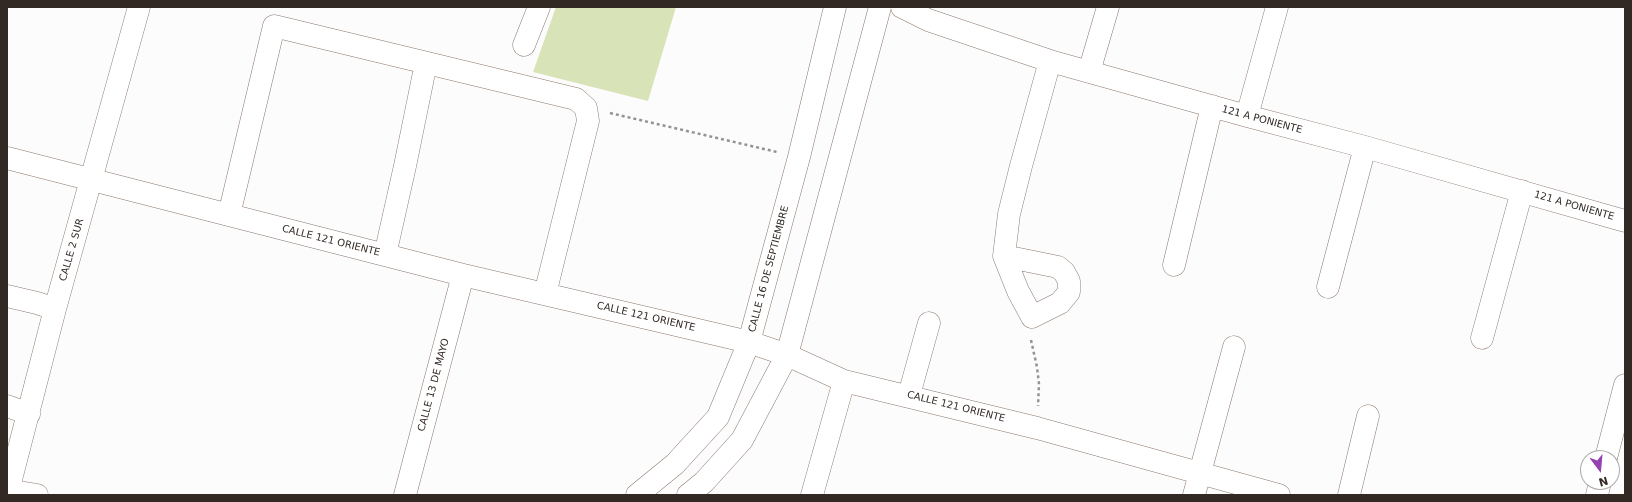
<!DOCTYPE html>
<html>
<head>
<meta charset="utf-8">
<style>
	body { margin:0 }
	#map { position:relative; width:1632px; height:502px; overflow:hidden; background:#fcfcfc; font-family:"DejaVu Sans",sans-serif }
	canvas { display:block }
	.frame { position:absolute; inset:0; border:8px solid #322925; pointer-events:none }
	.north { position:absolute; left:1580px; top:450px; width:40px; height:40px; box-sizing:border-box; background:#fff; border:1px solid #ada9a8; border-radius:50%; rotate:164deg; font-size:11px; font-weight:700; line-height:16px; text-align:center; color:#322925 }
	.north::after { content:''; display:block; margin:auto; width:14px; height:18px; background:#9542b0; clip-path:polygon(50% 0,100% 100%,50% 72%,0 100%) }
</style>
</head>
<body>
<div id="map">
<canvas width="1632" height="502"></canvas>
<div class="frame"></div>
<div class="north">N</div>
</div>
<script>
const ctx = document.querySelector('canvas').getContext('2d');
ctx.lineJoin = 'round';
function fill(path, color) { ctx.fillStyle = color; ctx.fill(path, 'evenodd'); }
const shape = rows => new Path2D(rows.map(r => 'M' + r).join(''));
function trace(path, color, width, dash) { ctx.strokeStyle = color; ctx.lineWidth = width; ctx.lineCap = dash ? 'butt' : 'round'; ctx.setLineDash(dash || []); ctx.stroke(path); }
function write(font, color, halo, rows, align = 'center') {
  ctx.font = font + ' "DejaVu Sans",sans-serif'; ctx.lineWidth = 3; ctx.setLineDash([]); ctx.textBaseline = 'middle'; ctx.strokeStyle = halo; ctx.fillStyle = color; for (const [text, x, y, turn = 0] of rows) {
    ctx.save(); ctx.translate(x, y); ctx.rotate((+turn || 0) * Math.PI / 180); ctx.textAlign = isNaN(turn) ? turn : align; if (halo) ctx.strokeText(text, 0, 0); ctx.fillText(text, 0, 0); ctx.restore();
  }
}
fill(shape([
	[556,7,676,7,648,101,533,72]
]), '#d8e3b7');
const street = shape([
	[902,7,928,20,1050,61,1247,116,1365,147,1625,221],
	[524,45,539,7],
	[1089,72,1108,7],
	[1247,116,1277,7],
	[7,158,463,275,749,342,787,355,844,381,1037,428,1279,495],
	[229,215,274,26,576,99,586,108,588,121,545,294],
	[385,255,405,166,426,63],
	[1004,256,1058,267,1064,272,1069,281,1069,292,1060,303,1032,317,1018,291,1004,256,1009,214,1021,166,1050,61],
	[1174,265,1212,106],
	[1328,287,1365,147],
	[7,296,37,303,55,309],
	[1482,338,1522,191],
	[909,395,929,323],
	[7,406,29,414],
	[1606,458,1625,385],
	[7,490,37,495],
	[7,495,55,309,139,7],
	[405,495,463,275],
	[812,495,844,381],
	[1194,495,1234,347],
	[1349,495,1368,416],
	[1597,495,1600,482]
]);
const secondary = shape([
	[637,495,675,464,718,417,749,342,799,157,835,7],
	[688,495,704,482,742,440,787,355,880,7]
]);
trace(street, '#8d796e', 23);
trace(secondary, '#8d796e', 23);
trace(shape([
	[610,113,777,152],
	[1031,340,1037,367,1039,384,1038,406]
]), '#969290', 2.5, [3, 3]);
trace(street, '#fff', 22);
trace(secondary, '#fff', 22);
write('10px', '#322925', '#fff', [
	["121 A PONIENTE",1262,120,15],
	["121 A PONIENTE",1574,206,16],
	["CALLE 121 ORIENTE",331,241,14],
	["CALLE 2 SUR",72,250,-74],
	["CALLE 16 DE SEPTIEMBRE",769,269,-75],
	["CALLE 121 ORIENTE",646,317,13],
	["CALLE 13 DE MAYO",434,385,-75],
	["CALLE 121 ORIENTE",956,407,14]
]);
</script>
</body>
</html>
